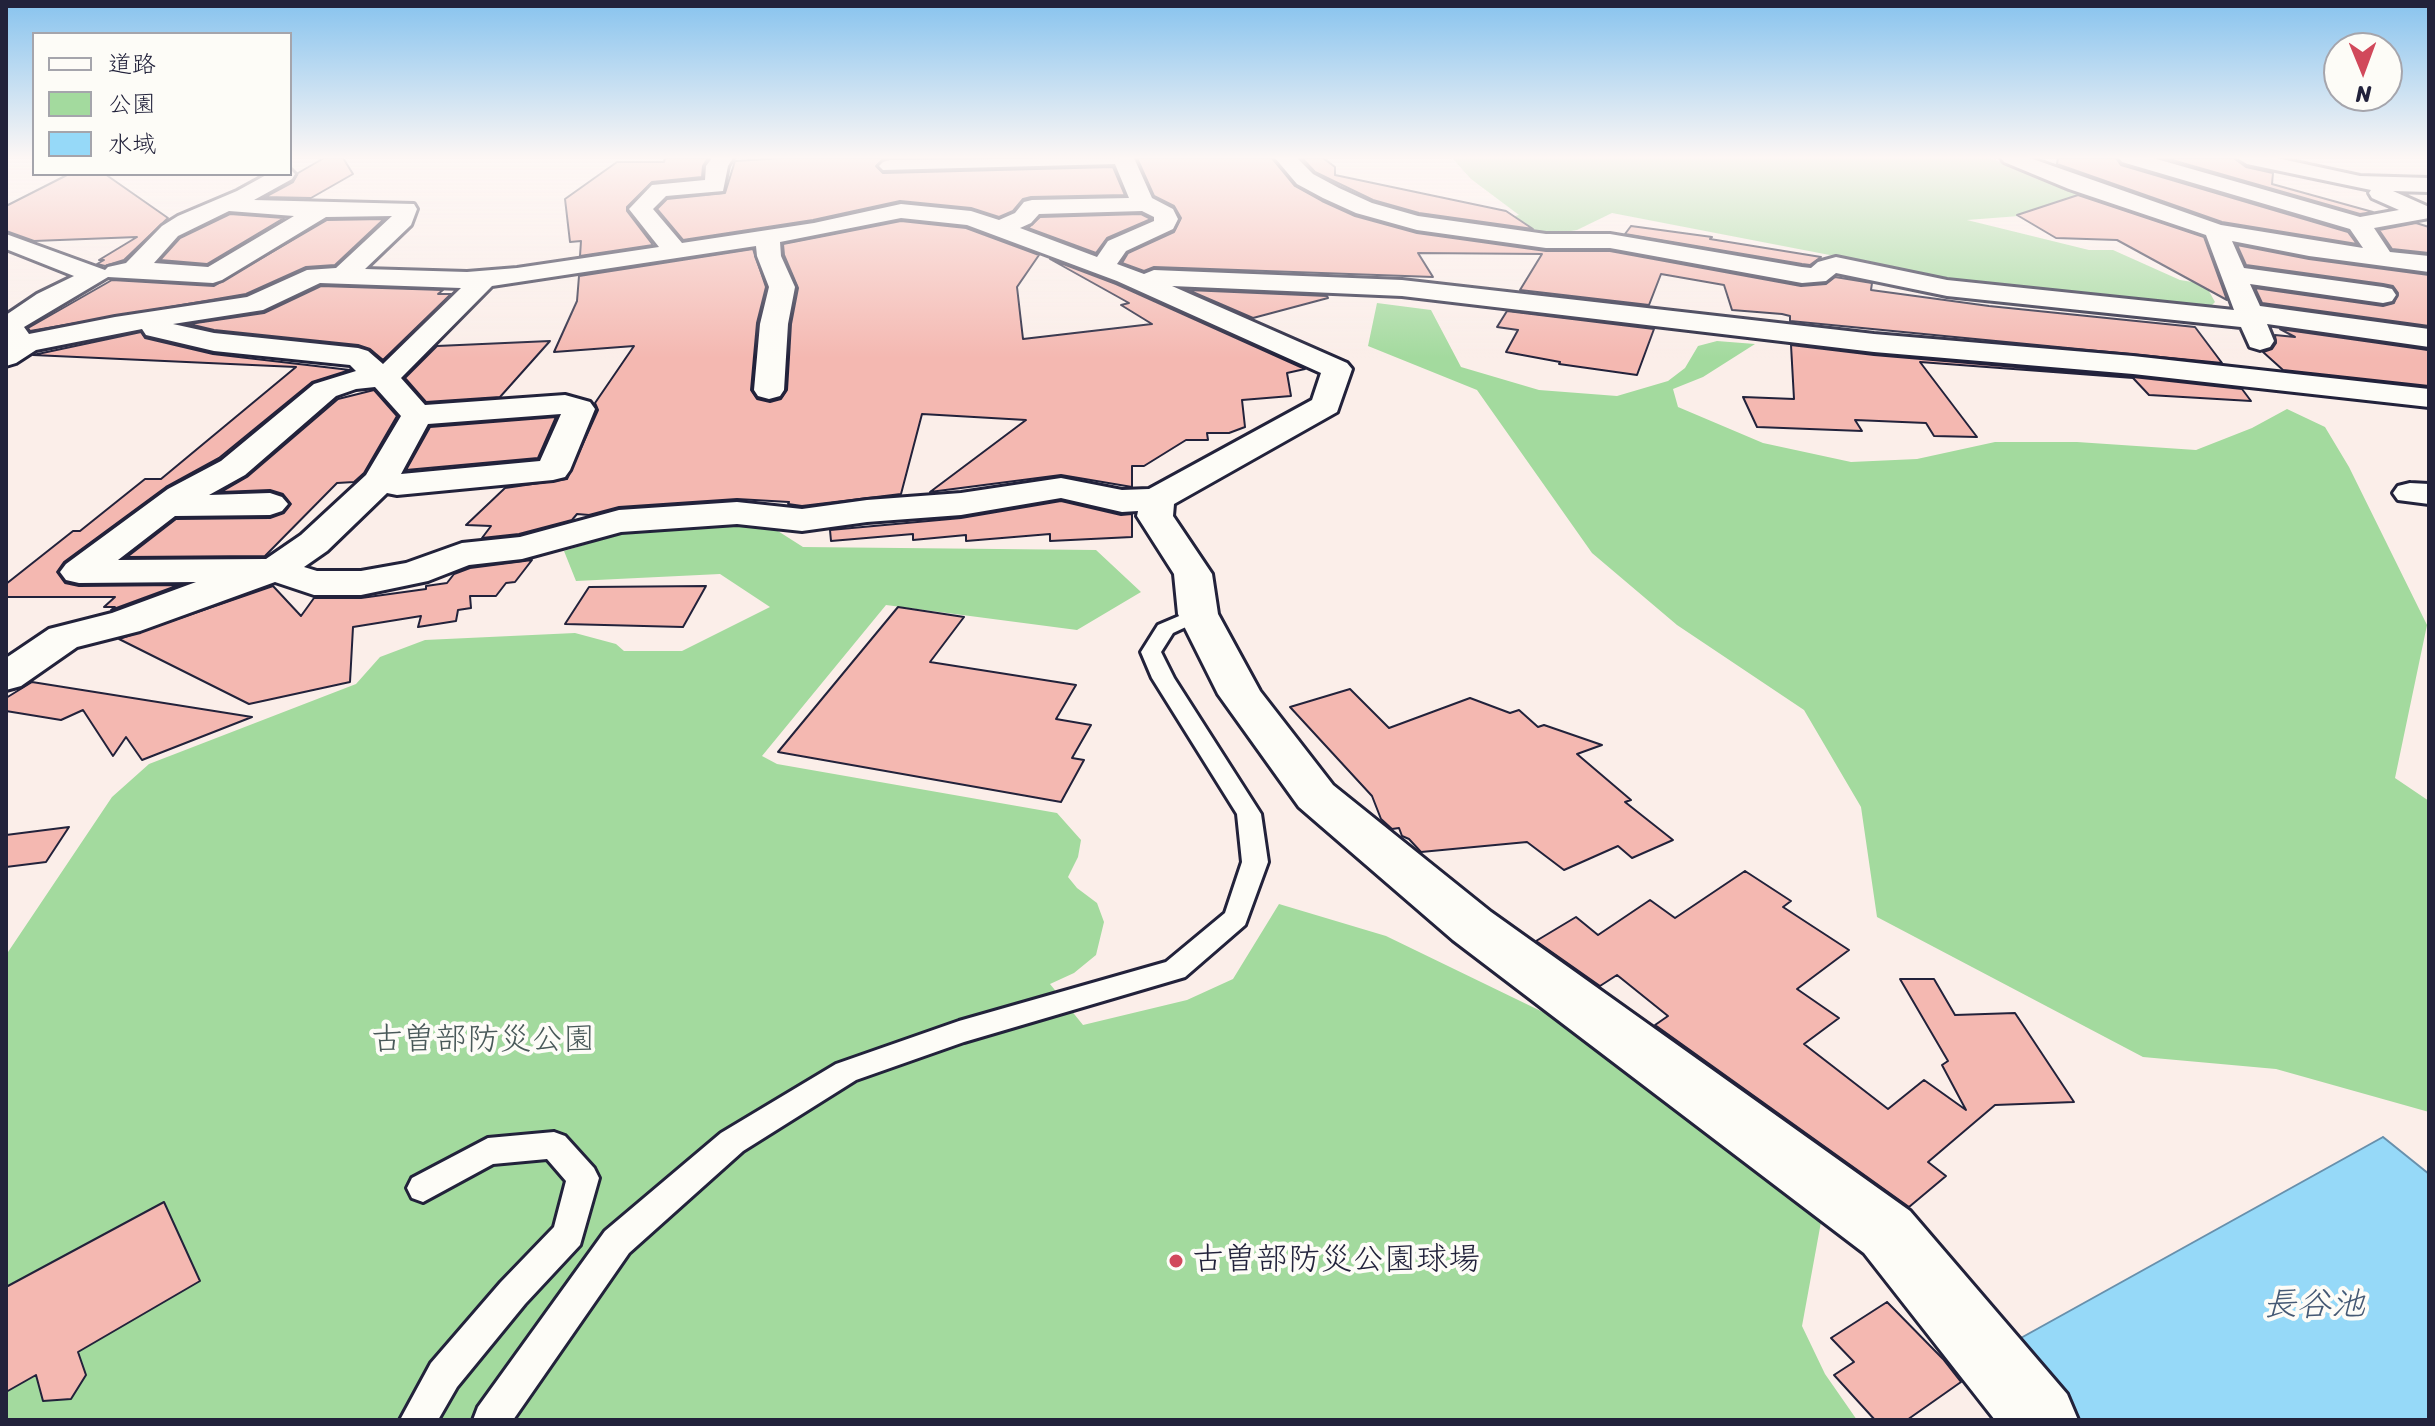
<!DOCTYPE html>
<html>
<head>
<meta charset="utf-8">
<style>
	body { margin:0 }
	#map { position:relative; width:2435px; height:1426px; overflow:hidden; background:#fbeee9; font-family:Sriracha,"Klee One",sans-serif }
	canvas { display:block }
	.frame { position:absolute; inset:0; border:8px solid #22223b; pointer-events:none }
	.legend { position:absolute; left:32px; top:32px; width:260px; height:144px; box-sizing:border-box; background:#fdfcf7; border:2px solid #a5a5ac; margin:0; padding:10px 14px; list-style:none; font-size:24px; color:#22223b }
	.legend li { display:flex; align-items:center; gap:16px; height:40px }
	.legend b { width:40px; border:2px solid #a5a5ac }
	.north { position:absolute; left:2323px; top:32px; width:80px; height:80px; box-sizing:border-box; background:#fdfcf7; border:2px solid #a5a5ac; border-radius:50%; rotate:179deg; font-size:22px; font-weight:700; line-height:32px; text-align:center; color:#22223b }
	.north::after { content:''; display:block; margin:auto; width:28px; height:36px; background:#d1495b; clip-path:polygon(50% 0,100% 100%,50% 72%,0 100%) }
</style>
</head>
<body>
<div id="map">
<canvas width="2435" height="1426"></canvas>
<div class="frame"></div>
<ul class="legend">
<li><b style="height:10px;background:#fdfcf7"></b>道路</li>
<li><b style="height:22px;background:#a3da9e"></b>公園</li>
<li><b style="height:22px;background:#96d9f8"></b>水域</li>
</ul>
<div class="north">N</div>
</div>
<script>
const ctx = document.querySelector('canvas').getContext('2d');
ctx.lineJoin = 'round';
function fill(path, color) { ctx.fillStyle = color; ctx.fill(path, 'evenodd'); }
const shape = rows => new Path2D(rows.map(r => 'M' + r).join(''));
function trace(path, color, width, dash) { ctx.strokeStyle = color; ctx.lineWidth = width; ctx.lineCap = dash ? 'butt' : 'round'; ctx.setLineDash(dash || []); ctx.stroke(path); }
function write(font, color, halo, rows, align = 'center') {
  ctx.font = font + ' Sriracha,"Klee One",sans-serif'; ctx.lineWidth = 8; ctx.setLineDash([]); ctx.textBaseline = 'middle'; ctx.strokeStyle = halo; ctx.fillStyle = color; for (const [text, x, y, turn = 0] of rows) {
    ctx.save(); ctx.translate(x, y); ctx.rotate((+turn || 0) * Math.PI / 180); ctx.textAlign = isNaN(turn) ? turn : align; if (halo) ctx.strokeText(text, 0, 0); ctx.fillText(text, 0, 0); ctx.restore();
  }
}
fill(shape([
	[1452,158,1990,158,2124,208,1967,220,2089,250,2113,250,2180,280,2205,284,2215,302,2209,308,1954,279,1612,213,1577,230,1559,233,1529,232,1430,217,1428,214,1497,220,1519,215,1471,179],
	[1377,303,1431,310,1461,367,1539,390,1617,396,1668,381,1685,368,1698,346,1717,341,1755,344,1703,377,1673,389,1678,407,1763,443,1851,462,1917,459,1995,442,2077,442,2196,450,2252,428,2287,409,2325,427,2349,467,2427,625,2395,778,2429,801,2429,1112,2276,1069,2143,1057,1877,917,1861,807,1804,710,1677,625,1592,553,1477,390,1368,346],
	[707,524,770,526,803,547,1096,550,1141,592,1077,630,886,605,762,756,777,764,1057,813,1081,840,1078,857,1068,877,1077,888,1097,903,1104,922,1096,955,1074,973,1050,984,1083,1025,1187,1000,1233,979,1279,904,1386,936,1547,1014,1673,1101,1821,1222,1802,1326,1825,1374,1857,1420,6,1420,6,955,112,797,149,764,356,684,380,657,425,640,575,633,616,644,624,651,682,651,770,607,720,574,576,581,564,551,623,533]
]), '#a3da9e');
const water = shape([
	[2383,1137,2429,1174,2429,1420,2055,1420,2001,1349,2383,1137]
]);
fill(water, '#96d9f8');
trace(water, '#6890ac', 2);
const building = shape([
	[324,158,343,158,353,174,311,198,265,197,293,182,298,173,324,158],
	[665,158,708,158,703,166,702,177,652,182,627,207,627,211,653,245,580,256,581,241,570,242,565,199,617,162,664,162,665,158],
	[782,158,885,158,876,166,883,173,1113,167,1125,195,1031,197,1023,199,1013,211,999,217,971,208,900,201,813,220,683,240,657,209,667,199,725,193,735,161,782,158],
	[1137,158,1272,158,1295,186,1322,201,1355,216,1417,233,1546,251,1610,251,1801,286,1826,284,1835,277,1872,283,1871,290,1989,306,2195,327,2222,363,1790,321,1790,316,1782,314,1732,310,1724,285,1661,274,1649,305,1520,290,1542,254,1418,253,1433,277,1154,267,1144,271,1122,263,1128,253,1174,232,1181,218,1174,206,1154,196,1137,158],
	[1302,158,1323,158,1335,167,1335,175,1506,211,1533,229,1419,213,1373,200,1315,172,1302,158],
	[2058,158,2116,158,2121,165,2348,232,2357,244,2222,222,2057,164,2058,158],
	[2165,158,2234,158,2246,167,2273,173,2272,184,2373,212,2360,214,2165,158],
	[69,174,105,174,168,218,124,260,105,266,97,264,104,260,99,260,137,237,34,241,6,231,6,206,69,174],
	[2078,195,2204,237,2227,300,2117,240,2056,238,2017,215,2078,195],
	[230,214,284,218,207,264,160,260,180,238,230,214],
	[1141,214,1151,219,1107,238,1096,253,1028,228,1040,217,1141,214],
	[384,219,335,265,306,267,246,294,30,331,28,328,112,280,214,286,327,220,384,219],
	[901,221,966,228,1039,255,1017,287,1023,339,1152,324,1121,305,1129,303,1050,259,1116,284,1305,369,1287,373,1291,396,1242,400,1245,427,1229,433,1207,433,1208,440,1186,440,1144,466,1132,466,1132,487,1061,475,930,492,1026,420,922,414,901,494,802,506,788,504,789,502,737,499,619,507,589,515,577,514,572,520,519,534,482,538,491,526,466,525,505,488,567,479,598,410,595,403,634,346,554,352,577,301,579,276,753,249,766,287,757,323,751,390,757,399,770,402,781,399,787,390,791,324,798,288,784,255,783,244,901,221],
	[2416,223,2429,227,2429,253,2392,249,2379,230,2416,223],
	[1631,226,1712,237,1710,239,1821,257,1810,265,1802,264,1625,234,1631,226],
	[2237,245,2309,259,2429,275,2429,326,2262,303,2255,288,2383,306,2394,303,2398,293,2393,286,2383,284,2246,265,2237,245],
	[321,286,443,290,438,294,451,294,383,360,370,349,358,345,214,330,189,324,264,313,321,286],
	[1188,290,1327,296,1328,298,1253,318,1188,290],
	[1507,311,1654,329,1637,375,1559,364,1560,362,1506,352,1518,330,1497,327,1507,311],
	[2280,329,2428,350,2429,386,2283,370,2263,352,2272,349,2276,343,2275,335,2295,337,2280,329],
	[141,332,145,338,213,354,350,370,312,382,219,458,166,487,64,562,57,572,65,583,79,586,179,585,111,610,115,607,104,607,115,597,6,597,6,584,73,531,80,531,145,479,161,479,296,367,33,355,141,332],
	[550,341,500,397,426,402,405,378,437,346,550,341],
	[1791,345,1874,355,2133,377,2242,389,2251,401,2149,395,2133,378,1920,362,1977,437,1934,436,1926,423,1855,420,1862,431,1757,427,1743,397,1794,399,1791,345],
	[374,390,397,416,364,473,354,482,337,483,265,556,127,557,176,519,270,518,284,513,291,504,283,494,270,490,221,492,247,477,338,399,374,390],
	[556,417,538,458,406,470,430,427,556,417],
	[1061,501,1121,515,1132,514,1132,537,1050,541,1050,534,966,541,966,535,913,540,913,534,831,541,830,530,961,518,1061,501],
	[532,560,515,582,506,583,496,596,470,596,471,608,458,610,456,621,418,627,421,616,353,627,350,682,249,704,119,639,273,586,301,616,314,598,361,598,426,589,426,586,447,583,454,574,470,568,532,560],
	[706,586,683,627,565,624,589,587,706,586],
	[898,607,964,617,930,662,1076,685,1056,719,1091,725,1072,758,1084,760,1061,802,778,752,898,607],
	[32,682,252,717,142,760,126,737,113,756,83,710,61,720,6,711,6,698,32,682],
	[1350,689,1389,728,1470,698,1510,713,1519,710,1538,727,1544,725,1602,745,1577,754,1631,800,1625,802,1673,840,1632,858,1618,846,1564,870,1527,842,1421,852,1409,839,1402,836,1399,828,1392,829,1381,819,1372,796,1290,707,1350,689],
	[69,827,46,862,6,867,6,835,69,827],
	[1745,871,1791,901,1783,907,1849,950,1797,989,1839,1018,1804,1044,1888,1109,1924,1080,1966,1110,1942,1065,1948,1061,1900,979,1934,979,1955,1015,2015,1013,2074,1102,1995,1105,1928,1162,1946,1176,1909,1207,1655,1025,1668,1016,1617,975,1600,986,1536,941,1576,917,1598,935,1650,900,1675,918,1745,871],
	[164,1202,200,1281,78,1352,86,1375,71,1399,43,1401,36,1375,6,1392,6,1287,164,1202],
	[1887,1302,1943,1359,1961,1382,1907,1420,1875,1420,1834,1375,1854,1362,1831,1338,1887,1302]
]);
fill(building, '#f4b8b1');
trace(building, '#22223b', 2);
const lane = shape([
	[1198,608,1205,610,1208,614,1205,618,1173,633,1161,652,1174,678,1261,814,1268,862,1245,925,1185,977,964,1042,856,1080,743,1151,629,1253,513,1420,473,1420,478,1407,605,1231,721,1133,836,1064,959,1021,1166,962,1225,913,1242,862,1237,814,1152,678,1141,652,1158,625,1198,608],
	[554,1132,565,1136,594,1168,599,1178,580,1245,525,1304,457,1387,438,1420,400,1420,431,1363,501,1282,554,1227,566,1181,547,1159,493,1164,423,1202,412,1198,407,1188,412,1178,488,1138,554,1132]
]);
const street = shape([
	[712,158,733,158,728,166,723,191,666,196,653,209,682,243,814,223,901,204,971,211,999,220,1015,213,1024,202,1032,200,1129,198,1115,164,883,170,879,166,883,162,890,160,1134,158,1152,198,1173,209,1178,219,1173,229,1126,251,1117,264,1144,274,1154,270,1402,280,1874,334,2133,356,2429,389,2429,407,2133,374,1874,352,1402,296,1172,286,1347,363,1352,369,1337,412,1174,504,1173,516,1212,574,1218,614,1260,691,1333,785,1491,912,1910,1211,2067,1394,2078,1420,1995,1420,1864,1253,1453,940,1299,807,1218,694,1178,614,1174,574,1137,516,1138,511,1122,512,1061,498,961,515,867,522,802,531,737,524,621,532,522,559,469,565,428,581,361,595,314,595,275,582,140,631,77,647,21,686,6,690,6,658,49,629,112,613,196,582,79,583,66,580,60,572,66,564,168,489,221,461,314,384,356,371,350,365,214,351,146,335,142,329,36,350,16,363,6,366,6,315,37,294,74,276,6,249,6,234,105,270,108,267,126,263,162,226,178,216,237,191,268,174,290,174,290,169,295,174,292,179,254,200,414,204,417,209,411,225,365,269,467,272,517,268,659,247,629,209,652,185,705,180,706,166,712,158],
	[229,211,294,216,208,267,154,263,178,236,229,211],
	[1142,211,1154,217,1154,221,1108,241,1097,257,1020,228,1031,223,1039,214,1142,211],
	[392,216,336,268,307,270,247,297,115,317,29,334,24,327,108,277,213,283,222,280,326,217,392,216],
	[901,218,967,225,1117,281,1321,373,1312,400,1149,489,1122,490,1061,478,961,493,867,500,802,509,737,502,619,510,520,537,462,543,406,563,361,571,317,571,304,567,327,551,387,493,397,495,553,480,565,477,570,470,595,409,590,402,565,395,425,405,401,378,492,286,756,246,757,256,769,287,760,324,754,390,758,396,769,399,780,396,784,390,788,324,795,287,781,256,780,242,901,218],
	[320,283,461,288,383,364,368,351,358,348,214,333,173,324,263,310,320,283],
	[375,387,401,416,366,475,301,535,266,559,118,560,175,516,270,515,282,511,288,504,282,497,270,493,209,495,245,475,336,396,356,389,375,387],
	[561,414,540,461,401,474,428,424,561,414],
	[1275,158,1297,158,1313,174,1339,188,1372,203,1418,216,1546,234,1610,234,1802,267,1811,268,1818,262,1836,257,1947,280,2234,310,2206,235,2069,189,2004,162,2001,158,2030,158,2221,225,2363,248,2350,229,2122,162,2119,158,2153,158,2360,217,2399,210,2372,198,2369,193,2371,190,2247,164,2237,158,2277,158,2360,176,2429,178,2429,192,2393,191,2429,207,2429,218,2374,228,2390,252,2429,256,2429,272,2309,256,2232,241,2244,268,2383,287,2392,289,2396,295,2392,301,2383,303,2250,284,2260,306,2429,329,2429,347,2267,324,2274,341,2270,347,2260,350,2250,347,2241,327,1947,296,1836,273,1826,281,1802,283,1610,248,1546,248,1417,230,1356,213,1323,198,1297,184,1275,158],
	[2410,483,2429,484,2429,504,2398,500,2393,493,2398,486,2410,483]
]);
trace(lane, '#22223b', 6);
trace(street, '#22223b', 6);
fill(lane, '#fdfcf7');
fill(street, '#fdfcf7');
const sky = ctx.createLinearGradient(0, 0, 0, 358);
sky.addColorStop(0, '#87c3ee');
sky.addColorStop(0.44, '#fdf7f5');
sky.addColorStop(1, '#fdf7f500');
ctx.fillStyle = sky;
ctx.fillRect(0, 0, 2435, 358);
for (const [x, y, r, color] of [
	[1176,1261,8,"#d1495b"]
]) { const dot = new Path2D(); dot.arc(x, y, r, 0, 2 * Math.PI); ctx.fillStyle = color; ctx.fill(dot); trace(dot, '#fdfcf7', 3); }
write('32px', '#495959', '#fdfcf7', [
	["古曽部防災公園",483,1041]
]);
write('32px', '#22223b', '#fdfcf7', [
	["古曽部防災公園球場",1192,1261]
], 'left');
write('italic 34px', '#455974', '#fdfcf7', [
	["長谷池",2314,1306]
]);
</script>
</body>
</html>
